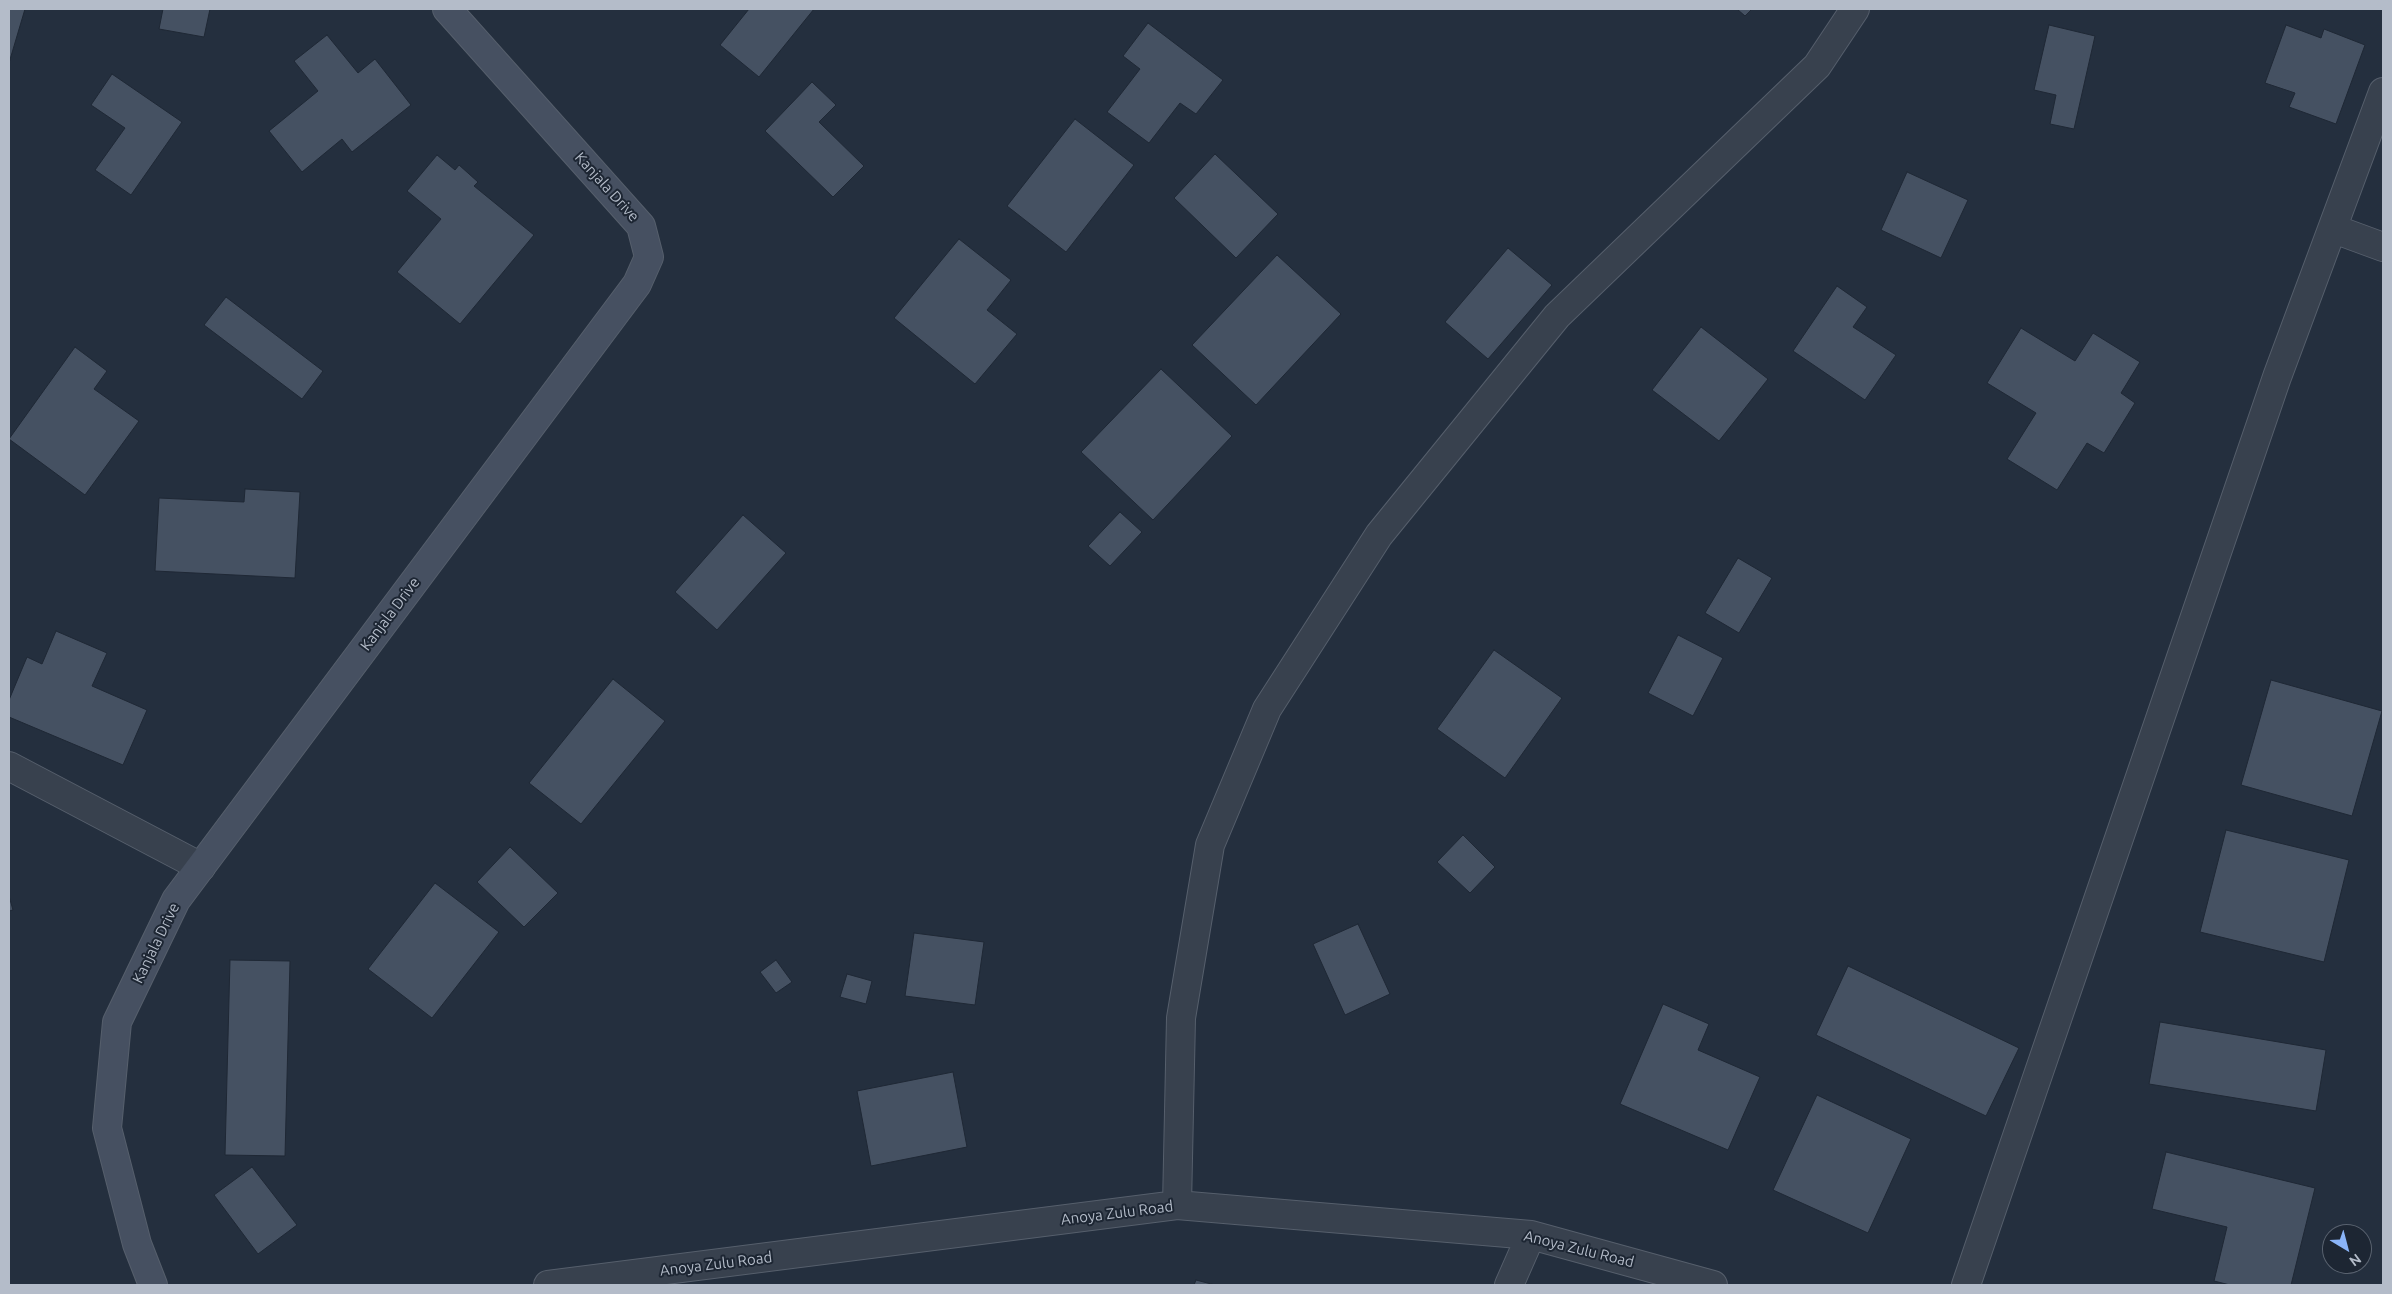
<!DOCTYPE html>
<html>
<head>
<meta charset="utf-8">
<style>
	body { margin:0 }
	#map { position:relative; width:2392px; height:1294px; overflow:hidden; background:#242f3e; font-family:Ubuntu,sans-serif }
	canvas { display:block }
	.frame { position:absolute; inset:0; border:10px solid #b4bcc9; pointer-events:none }
	.north { position:absolute; left:2322px; top:1224px; width:50px; height:50px; box-sizing:border-box; background:#1d2633; border:1px solid #59626f; border-radius:50%; rotate:143deg; font-size:14px; font-weight:700; line-height:20px; text-align:center; color:#b4bcc9 }
	.north::after { content:''; display:block; margin:auto; width:18px; height:22px; background:#8ab4f8; clip-path:polygon(50% 0,100% 100%,50% 72%,0 100%) }
</style>
</head>
<body>
<div id="map">
<canvas width="2392" height="1294"></canvas>
<div class="frame"></div>
<div class="north">N</div>
</div>
<script>
const ctx = document.querySelector('canvas').getContext('2d');
ctx.lineJoin = 'round';
function fill(path, color) { ctx.fillStyle = color; ctx.fill(path, 'evenodd'); }
const shape = rows => new Path2D(rows.map(r => 'M' + r).join(''));
function trace(path, color, width, dash) { ctx.strokeStyle = color; ctx.lineWidth = width; ctx.lineCap = dash ? 'butt' : 'round'; ctx.setLineDash(dash || []); ctx.stroke(path); }
function write(font, color, halo, rows, align = 'center') {
  ctx.font = font + ' Ubuntu,sans-serif'; ctx.lineWidth = 4; ctx.setLineDash([]); ctx.textBaseline = 'middle'; ctx.strokeStyle = halo; ctx.fillStyle = color; for (const [text, x, y, turn = 0] of rows) {
    ctx.save(); ctx.translate(x, y); ctx.rotate((+turn || 0) * Math.PI / 180); ctx.textAlign = isNaN(turn) ? turn : align; if (halo) ctx.strokeText(text, 0, 0); ctx.fillText(text, 0, 0); ctx.restore();
  }
}
const building = shape([
	[9,9,25,9,9,63,9,9],
	[163,9,210,9,204,37,159,29,163,9],
	[749,9,814,9,759,77,720,45,749,9],
	[1737,9,1752,9,1745,16,1737,9],
	[1148,23,1223,80,1196,114,1180,103,1149,143,1107,112,1140,69,1123,56,1148,23],
	[2049,25,2095,36,2074,129,2050,124,2056,95,2034,90,2049,25],
	[2286,25,2321,38,2324,29,2365,45,2336,124,2289,107,2295,93,2265,83,2286,25],
	[327,35,358,73,375,59,411,105,352,152,342,139,302,172,269,131,318,91,294,61,327,35],
	[112,74,182,122,131,195,95,170,125,128,91,105,112,74],
	[812,82,836,105,819,122,864,166,833,197,765,131,812,82],
	[1075,119,1134,165,1066,252,1007,206,1075,119],
	[1215,154,1278,214,1236,258,1174,198,1215,154],
	[437,155,455,170,459,165,478,182,474,186,534,235,460,324,397,272,441,219,407,191,437,155],
	[1907,172,1968,200,1941,258,1881,230,1907,172],
	[959,239,1011,280,987,310,1017,334,975,384,894,318,959,239],
	[1508,248,1552,285,1488,359,1445,322,1508,248],
	[1277,255,1341,314,1256,405,1192,345,1277,255],
	[1837,286,1867,307,1853,327,1896,355,1865,400,1793,351,1837,286],
	[226,297,323,371,302,399,204,325,226,297],
	[1701,327,1768,379,1719,441,1652,390,1701,327],
	[2021,328,2075,361,2093,333,2140,362,2121,393,2135,403,2104,453,2087,443,2057,490,2007,459,2036,413,1987,383,2021,328],
	[75,347,107,371,94,389,139,421,85,495,9,439,75,347],
	[1161,369,1232,436,1153,520,1081,452,1161,369],
	[245,489,300,492,295,578,155,571,159,498,244,502,245,489],
	[1120,512,1142,532,1110,566,1088,546,1120,512],
	[743,515,786,553,717,630,675,592,743,515],
	[1738,558,1772,578,1739,633,1705,613,1738,558],
	[56,631,107,653,92,686,147,710,123,765,9,717,9,700,27,657,42,664,56,631],
	[1678,635,1723,658,1693,716,1648,693,1678,635],
	[1494,650,1562,698,1505,778,1437,729,1494,650],
	[613,679,665,721,581,824,529,783,613,679],
	[2271,680,2382,711,2352,816,2241,785,2271,680],
	[2226,830,2349,860,2324,962,2200,932,2226,830],
	[1463,835,1495,867,1470,893,1437,862,1463,835],
	[510,847,558,893,524,927,477,882,510,847],
	[435,883,499,932,432,1018,368,969,435,883],
	[9,896,13,910,9,911,9,896],
	[1358,924,1390,994,1345,1015,1313,944,1358,924],
	[914,933,984,942,975,1005,905,996,914,933],
	[230,960,290,961,285,1156,225,1155,230,960],
	[776,960,792,982,776,993,760,972,776,960],
	[1848,966,2019,1048,1986,1116,1816,1035,1848,966],
	[847,974,872,981,866,1004,840,997,847,974],
	[1663,1004,1709,1024,1698,1050,1760,1077,1728,1150,1620,1104,1663,1004],
	[2160,1022,2326,1050,2316,1111,2149,1084,2160,1022],
	[953,1072,967,1147,871,1166,857,1091,953,1072],
	[1817,1095,1911,1139,1868,1233,1773,1190,1817,1095],
	[2166,1152,2315,1188,2291,1285,2230,1285,2214,1281,2227,1227,2152,1209,2166,1152],
	[252,1167,297,1225,258,1254,214,1195,252,1167],
	[1196,1280,1215,1285,1194,1285,1196,1280]
]);
fill(building, '#455162');
trace(building, '#1f2835', 1);
const street = shape([
	[2334,229,2383,247],
	[9,766,201,867],
	[1177,1205,1181,1018,1210,845,1267,709,1379,535,1557,316,1817,66,1855,9],
	[548,1285,1177,1205,1531,1235,1713,1285],
	[1509,1285,1531,1235],
	[1966,1285,2277,377,2383,92]
]);
const secondary = shape([
	[153,1285,137,1244,107,1128,117,1022,176,900,637,284,649,257,641,226,447,9]
]);
trace(street, '#565f6c', 30);
trace(secondary, '#565f6c', 30);
trace(street, '#38414e', 28);
trace(secondary, '#465061', 28);
write('15px', '#b4bcc9', '#1d2633', [
	["Kanjala Drive",607,187,48],
	["Kanjala Drive",390,614,-53],
	["Kanjala Drive",156,943,-64],
	["Anoya Zulu Road",1117,1213,-7],
	["Anoya Zulu Road",1579,1249,14],
	["Anoya Zulu Road",716,1264,-7]
]);
</script>
</body>
</html>
